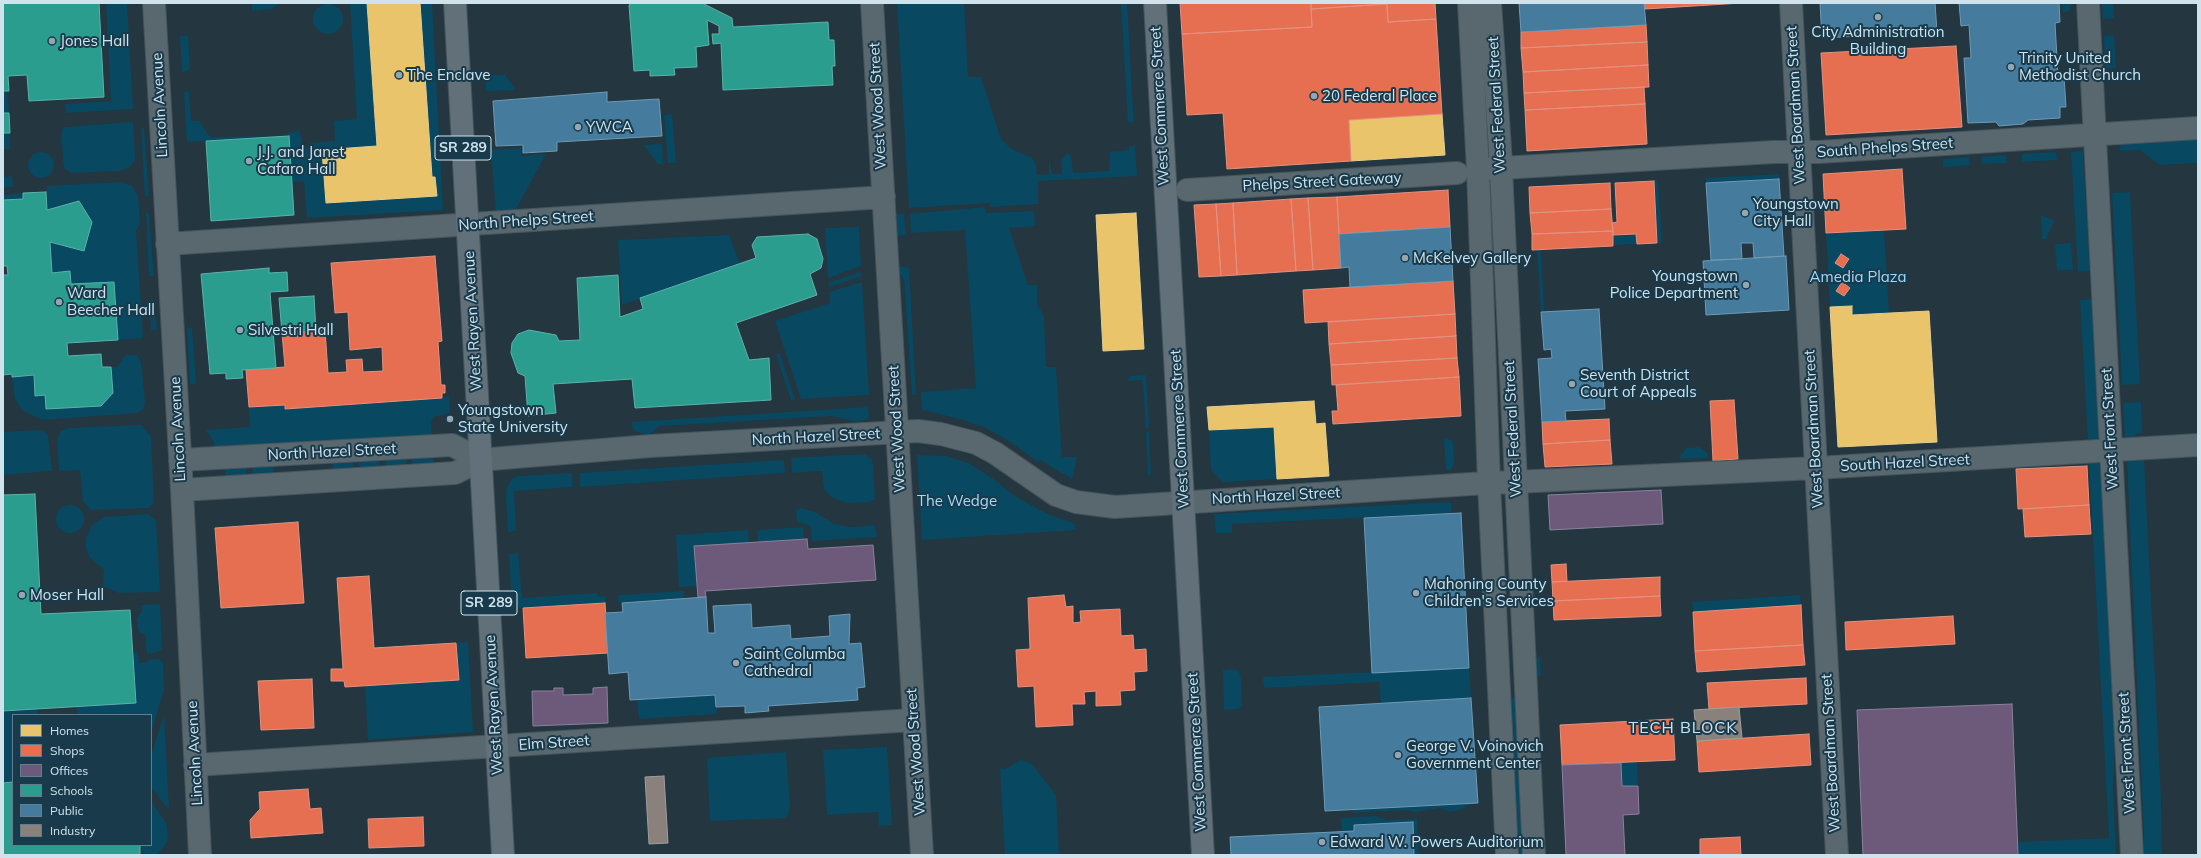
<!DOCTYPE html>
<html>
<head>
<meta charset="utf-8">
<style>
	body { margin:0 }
	#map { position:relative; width:2201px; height:858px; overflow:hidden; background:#24363f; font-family:Mulish,sans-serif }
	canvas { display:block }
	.frame { position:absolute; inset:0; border:4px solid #d0e3ed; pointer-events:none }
	.legend { position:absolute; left:12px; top:714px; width:140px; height:132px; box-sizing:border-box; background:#183a4b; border:1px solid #627e8c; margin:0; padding:5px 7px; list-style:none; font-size:12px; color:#d0e3ed }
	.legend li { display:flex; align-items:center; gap:8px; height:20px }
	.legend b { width:20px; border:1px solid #627e8c }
</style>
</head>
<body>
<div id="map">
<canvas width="2201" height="858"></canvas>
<div class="frame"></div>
<ul class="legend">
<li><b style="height:11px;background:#e9c46a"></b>Homes</li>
<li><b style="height:11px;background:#e76f51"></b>Shops</li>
<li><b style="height:11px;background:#6d597a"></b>Offices</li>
<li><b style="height:11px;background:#2a9d8f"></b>Schools</li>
<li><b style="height:11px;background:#457b9d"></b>Public</li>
<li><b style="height:11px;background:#8a817c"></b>Industry</li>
</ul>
</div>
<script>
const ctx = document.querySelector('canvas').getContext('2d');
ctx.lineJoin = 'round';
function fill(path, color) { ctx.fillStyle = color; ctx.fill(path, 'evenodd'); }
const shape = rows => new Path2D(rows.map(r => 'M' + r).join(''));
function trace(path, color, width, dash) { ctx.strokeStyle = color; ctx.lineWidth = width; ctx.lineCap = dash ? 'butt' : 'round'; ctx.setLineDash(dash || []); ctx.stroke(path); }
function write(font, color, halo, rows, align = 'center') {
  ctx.font = font + ' Mulish,sans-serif'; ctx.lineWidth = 4; ctx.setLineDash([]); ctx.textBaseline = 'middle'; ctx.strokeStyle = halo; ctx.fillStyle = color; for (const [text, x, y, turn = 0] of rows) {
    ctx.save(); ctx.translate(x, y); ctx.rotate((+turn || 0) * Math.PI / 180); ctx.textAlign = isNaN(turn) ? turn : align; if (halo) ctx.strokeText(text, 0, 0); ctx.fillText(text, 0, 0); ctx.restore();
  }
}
fill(shape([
	[106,3,127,3,133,109,66,113,65,104,111,101],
	[252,3,279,3,273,9,252,11],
	[350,3,368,3,377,146,322,150,326,203,437,196,435,177,432,177,420,3,432,3,443,210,307,218,304,181,292,182,289,136,187,142,184,92,189,91,191,121,199,121,210,137,289,136,289,132,299,131,304,148,311,147,310,143,335,141,334,121,357,119],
	[897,3,964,3,968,77,981,77,1001,139,1012,149,1032,158,1035,162,1037,175,1049,174,1049,158,1052,174,1062,174,1061,160,1067,153,1071,156,1073,173,1109,171,1110,152,1129,150,1129,146,1135,146,1137,176,1038,181,1038,204,990,207,989,203,909,208],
	[1121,3,1127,3,1132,94,1134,122,1128,122],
	[2062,3,2073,3,2069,11,2063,12],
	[2102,3,2113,3,2114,18,2103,19],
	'313 19a15 15 0 1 1 30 0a15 15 0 1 1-30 0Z',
	[2114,35,2116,68,2105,68,2104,36],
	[180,36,188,36,190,68,187,71,182,72],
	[485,75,505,75,516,90,486,91],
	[3,91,7,91,9,113,3,113],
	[672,114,676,163,668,163,664,115],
	[133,122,135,156,135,160,129,168,119,171,71,173,64,168,61,135,64,127],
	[144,128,149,196,145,196,141,129],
	[2198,128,2198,163,2160,165,2140,150,2120,151,2120,133],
	[3,133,10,133,10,149,3,149],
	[662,144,663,164,658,164,644,145],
	[521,148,522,156,546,154,515,211,496,212,491,150],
	[2083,151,2090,271,2078,272,2071,152],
	[2056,152,2057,160,2022,162,2022,154],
	'28 165a13 13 0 1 1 26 0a13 13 0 1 1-26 0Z',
	[2006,155,2007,163,1982,164,1981,157],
	[1969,157,1970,165,1943,167,1943,159],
	[1779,174,1779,179,1706,183,1706,178],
	[12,176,13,187,3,188,3,177],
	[1658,180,1662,243,1657,243,1654,181],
	[120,182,132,186,138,196,140,224,136,230,143,338,118,340,114,282,71,284,70,272,52,273,50,242,84,251,92,222,79,202,47,210,47,186],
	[2130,192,2140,384,2122,385,2112,193],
	[23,193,23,199,3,200,3,195],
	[985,207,986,213,1034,211,1035,226,1009,228,1028,285,1037,285,1037,304,1044,316,1046,367,1056,367,1062,457,1077,457,1072,479,1040,460,1038,462,1009,441,984,427,960,419,922,410,921,392,976,388,965,230,911,233,910,214],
	[146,213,149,213,154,276,149,276],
	[896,214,904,214,906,235,897,236],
	[2041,215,2054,221,2046,239,2042,239],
	[859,227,861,266,828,278,825,228],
	[1884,230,1889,313,1852,315,1851,306,1830,307,1826,233],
	[1636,234,1637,244,1613,245,1613,235],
	[729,235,740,264,622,305,618,240],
	[2071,243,2073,270,2057,270,2055,244],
	[1537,250,1541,250,1544,312,1541,312],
	[898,266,909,268,916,395,912,395,904,279,898,272],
	[861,272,862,276,829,287,828,283],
	[862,282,869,395,801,399,775,321,830,303,829,292],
	[2092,299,2100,441,2088,441,2080,300],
	[150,300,154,300,157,330,151,330],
	[187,328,192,328,196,384,190,384],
	[776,354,780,354,795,400,791,400],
	[126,355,137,355,141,362,145,401,144,408,138,413,42,420,22,410,15,399,12,377,34,375,35,396,45,395,46,409,101,406,113,393,111,367,117,367],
	[1146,375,1149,428,1146,428,1143,380,1129,381,1127,379,1130,376],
	[449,397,450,413,433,417,431,423,432,438,215,452,214,442,206,430,250,427,249,407,285,405,285,409],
	[2141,402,2142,433,2135,434,2135,438,2125,439,2123,403],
	[868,407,869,418,857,422,832,416,659,426,649,435,637,432,632,427,632,422],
	[142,425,151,437,154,503,149,508,90,510,83,501,80,470,59,471,57,439,60,432,67,428],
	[1274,427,1277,479,1223,482,1211,470,1209,430],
	[36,430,45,432,48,436,52,471,3,475,3,432],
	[1146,432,1149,432,1151,475,1148,475],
	[1444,439,1451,440,1453,444,1454,463,1451,470,1446,470],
	[1699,447,1707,453,1709,458,1680,459,1681,454,1687,448],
	[433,454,434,468,412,469,412,455],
	[865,454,872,460,873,464,875,500,868,502,847,503,831,497,824,489,822,471,792,473,791,458],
	[406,455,407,469,386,471,385,456],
	[917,455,946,456,970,464,995,480,1016,497,1048,514,1075,524,1076,530,922,540],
	[379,457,380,471,359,472,358,458],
	[353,458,354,472,333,474,332,459],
	[784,460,785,473,580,487,579,473],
	[2144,460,2161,800,2162,855,2144,855,2144,836,2127,461],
	[2089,462,2101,462,2116,719,2113,791,2116,855,2018,855,2018,842,2109,838],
	[273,463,274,478,253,479,252,465],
	[246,465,247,479,226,480,225,466],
	[572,473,573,487,514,491,516,531,508,532,506,496,507,487,513,478,518,476],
	[1451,502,1452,513,1232,524,1232,533,1216,533,1214,514],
	'56 519a14 14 0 1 1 28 0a14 14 0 1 1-28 0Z',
	[800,508,813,511,834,524,851,527,875,525,877,537,812,541,811,528,808,525,797,522,796,510],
	[148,514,156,520,160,592,119,593,103,586,104,570,89,557,86,547,86,538,92,525,104,517],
	[803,527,804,539,758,542,757,530],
	[748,530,749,543,695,546,697,586,679,587,676,535],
	[518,553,522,598,597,593,597,597,605,596,605,603,512,608,509,554],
	[684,591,684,599,619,603,618,595],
	[1800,595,1801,605,1693,612,1692,602],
	[160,604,162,649,155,653,147,654,145,634,141,634,138,629,137,619,142,611,141,605],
	[468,642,473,732,368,740,365,686,459,680,456,643],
	[138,652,139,663,147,662,149,659,159,659,163,662,164,690,151,733,151,715,77,715,76,706,132,653],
	[1540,655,1541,676,1531,677,1527,670],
	[1469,668,1471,698,1381,704,1379,682,1264,688,1263,677],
	[1234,669,1239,671,1241,679,1242,706,1238,709,1224,710,1223,670],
	[715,695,717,714,639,719,637,700],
	[1510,698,1514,698,1516,702,1527,855,1516,855],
	[37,710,37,715,13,715,13,782,3,782,3,712],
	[164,715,169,808,168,809,151,787,151,755],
	[887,747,892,825,879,826,878,812,827,815,823,750],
	[786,752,790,806,788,814,785,818,710,821,707,758],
	[1021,760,1032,764,1056,795,1059,855,1005,855,1000,768,1005,769],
	[1637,762,1638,786,1622,786,1621,763],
	[151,801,166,823,168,837,167,842,160,851,157,854,148,855,142,852,141,845,151,845],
	[1472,803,1462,809,1450,812,1439,808,1415,812,1406,810,1353,813,1353,810],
	[1376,816,1387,820,1417,819,1419,855,1414,855,1412,822,1354,825,1354,831,1342,831,1341,818]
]), '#094861');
const homes = shape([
	[367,3,420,3,432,177,435,177,437,196,326,203,322,150,377,146,367,3],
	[1442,114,1445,155,1351,161,1349,120,1442,114],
	[1136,213,1144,349,1103,351,1096,215,1136,213],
	[1852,306,1852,315,1929,311,1937,442,1838,447,1830,307,1852,306],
	[1314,401,1316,424,1325,423,1329,476,1277,479,1274,427,1209,430,1207,407,1314,401]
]);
fill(homes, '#e9c46a');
trace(homes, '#e2cd91', 1);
const shops = shape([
	[1180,3,1311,3,1312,27,1182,34,1180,3],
	[1311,3,1435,3,1436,19,1388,22,1387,4,1311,9,1311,3],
	[1644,3,1742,3,1645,9,1644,3],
	[1387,4,1388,22,1436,19,1442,114,1349,120,1351,161,1227,169,1223,113,1187,115,1182,34,1312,27,1311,9,1387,4],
	[1646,25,1647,42,1521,48,1521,32,1646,25],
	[1647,42,1648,65,1523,72,1521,48,1647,42],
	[1956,46,1962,127,1826,135,1821,53,1956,46],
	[1648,65,1649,87,1524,93,1523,72,1648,65],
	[1644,87,1645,104,1525,110,1524,93,1644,87],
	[1645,104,1647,144,1527,151,1525,110,1645,104],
	[1902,169,1906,229,1826,233,1823,174,1902,169],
	[1654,181,1657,243,1637,244,1636,234,1613,235,1612,223,1617,222,1615,183,1654,181],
	[1610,183,1611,209,1530,213,1529,187,1610,183],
	[1448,190,1450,227,1339,234,1337,197,1448,190],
	[1337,197,1341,268,1313,270,1308,198,1337,197],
	[1308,198,1313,270,1296,271,1291,199,1308,198],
	[1291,199,1296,271,1237,275,1233,203,1291,199],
	[1233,203,1237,275,1221,276,1216,204,1233,203],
	[1216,204,1221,276,1199,277,1194,205,1216,204],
	[1611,209,1613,231,1532,234,1530,213,1611,209],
	[1613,231,1613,246,1532,250,1532,234,1613,231],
	[1841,254,1849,259,1843,268,1835,263,1841,254],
	[435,256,442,341,438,342,441,385,445,385,445,393,442,393,442,398,285,409,285,405,249,407,246,370,285,367,282,333,325,330,328,373,347,372,346,360,362,359,363,372,383,371,382,347,350,350,348,312,335,313,331,263,435,256],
	[1453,281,1455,314,1305,323,1303,290,1453,281],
	[1842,282,1850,288,1844,296,1836,291,1842,282],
	[1455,314,1456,336,1329,344,1328,322,1455,314],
	[1456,336,1457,358,1331,365,1329,344,1456,336],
	[1457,358,1459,377,1332,385,1331,365,1457,358],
	[1459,377,1461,416,1333,424,1332,411,1338,411,1336,385,1459,377],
	[1734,400,1738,459,1713,461,1710,401,1734,400],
	[1609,419,1610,440,1543,444,1542,422,1609,419],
	[1610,440,1612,464,1545,467,1543,444,1610,440],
	[2087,466,2089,505,2018,509,2016,469,2087,466],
	[2089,505,2091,534,2025,537,2023,509,2089,505],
	[298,522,304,603,221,608,215,528,298,522],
	[1566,564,1567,581,1552,582,1551,565,1566,564],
	[369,576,374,648,456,643,459,680,345,687,344,681,331,681,331,669,343,669,337,578,369,576],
	[1660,577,1660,596,1553,601,1552,582,1660,577],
	[1064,595,1066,607,1073,606,1073,623,1081,622,1080,611,1120,609,1121,636,1133,635,1134,650,1146,649,1147,671,1134,672,1135,690,1120,691,1121,705,1096,706,1096,691,1084,692,1085,704,1072,704,1073,725,1036,727,1034,686,1018,687,1016,650,1030,649,1028,598,1064,595],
	[1660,596,1661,616,1554,620,1553,601,1660,596],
	[605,603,608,653,526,658,523,608,605,603],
	[1801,605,1803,645,1695,651,1693,612,1801,605],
	[1953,616,1955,644,1846,650,1845,622,1953,616],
	[1803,645,1805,665,1697,672,1695,651,1803,645],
	[1806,678,1807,704,1709,709,1707,683,1806,678],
	[312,679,314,728,261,730,258,681,312,679],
	[1673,719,1675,760,1562,765,1560,725,1673,719],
	[1809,734,1811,765,1699,772,1697,741,1809,734],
	[308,789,310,809,321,808,323,833,251,838,250,820,260,809,259,792,308,789],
	[423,817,424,846,369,848,368,819,423,817],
	[1740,837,1741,855,1700,855,1700,839,1740,837]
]);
fill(shops, '#e76f51');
trace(shops, '#e09280', 1);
const offices = shape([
	[1661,490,1663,524,1550,530,1548,495,1661,490],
	[807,539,808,549,873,545,876,580,705,591,706,597,698,597,694,546,807,539],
	[607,687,608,723,533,726,532,691,554,691,554,688,563,688,563,695,593,694,593,688,607,687],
	[2012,704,2018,855,1863,855,1857,710,2012,704],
	[1621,763,1622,786,1638,786,1639,814,1623,815,1625,855,1566,855,1562,765,1621,763]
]);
fill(offices, '#6d597a');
trace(offices, '#8b829c', 1);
const schools = shape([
	[3,3,99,3,104,97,29,101,27,75,8,76,9,91,3,91,3,3],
	[632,3,702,3,732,18,733,27,828,22,829,40,834,40,835,66,832,66,833,85,723,90,721,43,713,44,712,34,719,34,719,26,707,20,709,45,696,47,697,67,674,68,675,75,650,76,650,70,634,71,629,5,632,3],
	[3,113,9,113,10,133,3,133,3,113],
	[289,136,294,215,211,221,206,141,289,136],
	[46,192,47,210,79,201,92,222,84,251,50,242,52,273,70,271,71,284,114,282,118,340,67,343,68,356,101,354,102,367,111,367,113,393,101,406,46,409,45,395,35,396,34,375,12,377,12,374,3,375,3,275,8,275,7,266,3,266,3,200,23,199,23,193,46,192],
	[808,234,817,239,823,259,821,268,810,274,817,295,736,323,749,360,769,358,771,400,635,408,632,379,553,384,556,413,528,416,525,376,518,373,511,353,512,343,518,334,529,330,556,335,559,341,580,340,577,278,618,275,620,317,643,309,640,298,756,258,752,245,757,237,808,234],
	[269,268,269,273,287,272,288,291,270,292,276,368,242,370,243,378,226,379,226,373,210,374,201,274,269,268],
	[314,296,316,331,282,333,279,298,314,296],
	[35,494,41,614,130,610,136,703,3,711,3,495,35,494],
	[13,782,13,845,140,845,140,855,3,855,3,783,13,782]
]);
fill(schools, '#2a9d8f');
trace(schools, '#5cb2ab', 1);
const public = shape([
	[1519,3,1644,3,1646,25,1521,32,1519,3],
	[1820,3,1935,3,1937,32,1822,38,1820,3],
	[1959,3,2059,3,2060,22,2055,23,2058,76,2064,76,2066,107,2060,107,2060,118,2028,120,2023,124,1999,126,1996,122,1968,123,1964,58,1971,58,1969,25,1961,26,1959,3],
	[607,92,607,102,659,99,662,136,557,142,557,151,523,153,523,145,496,146,493,101,607,92],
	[1779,179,1784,256,1754,258,1753,243,1741,243,1742,259,1711,260,1706,183,1779,179],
	[1450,227,1453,281,1350,287,1349,267,1341,268,1339,234,1450,227],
	[1786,256,1789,310,1706,315,1703,261,1786,256],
	[1599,309,1605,409,1565,411,1566,421,1542,422,1538,359,1552,358,1551,349,1544,350,1541,312,1599,309],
	[1461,513,1469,668,1372,673,1364,518,1461,513],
	[706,597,708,633,715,633,713,606,751,604,752,628,790,625,791,639,830,636,829,616,850,614,849,644,861,643,865,687,857,688,858,700,768,706,769,711,745,713,745,706,716,707,715,695,630,700,628,672,609,674,605,613,623,612,622,603,706,597],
	[1471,698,1478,803,1325,811,1319,707,1471,698],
	[1413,822,1414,855,1231,855,1230,837,1354,831,1354,825,1413,822]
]);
fill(public, '#457b9d');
trace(public, '#6f9ab5', 1);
const industry = shape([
	[1739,707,1742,738,1697,741,1694,710,1739,707],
	[664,776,668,843,649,844,645,777,664,776]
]);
fill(industry, '#8a817c');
trace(industry, '#9f9e9e', 1);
const minor = shape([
	[154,3,182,490,200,855],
	[872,3,922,855],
	[1469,3,1478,170,1489,483,1507,855],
	[1490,3,1500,148,1534,855],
	[1791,3,1837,855],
	[2088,3,2132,855],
	[1485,169,1774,152,1819,152,2198,128],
	[1187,190,1457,173],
	[167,244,884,197],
	[180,460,452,445,481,460],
	[182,490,455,473,481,460,503,458,651,446,918,431,941,434,976,443,995,453,1056,495,1076,502,1115,507,1471,484,1816,468,2198,445],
	[195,765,913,720]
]);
const major = shape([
	[455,3,503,855],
	[1155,3,1203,855]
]);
trace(minor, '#45545c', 24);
trace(major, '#45545c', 24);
trace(minor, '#59676e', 22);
trace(major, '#62707a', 22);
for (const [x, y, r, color] of [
	[1878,17,4,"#94a6b0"],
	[52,41,4,"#94a6b0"],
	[2011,67,4,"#94a6b0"],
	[399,75,4,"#94a6b0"],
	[1314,96,4,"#94a6b0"],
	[578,127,4,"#94a6b0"],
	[249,161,4,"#94a6b0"],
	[1745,213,4,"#94a6b0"],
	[1405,258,4,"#94a6b0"],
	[1746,285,4,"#94a6b0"],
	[59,302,4,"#94a6b0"],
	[240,330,4,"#94a6b0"],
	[1572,384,4,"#94a6b0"],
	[450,419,4,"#94a6b0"],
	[1416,593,4,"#94a6b0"],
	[22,595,4,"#94a6b0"],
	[736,663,4,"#94a6b0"],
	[1398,755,4,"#94a6b0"],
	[1322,842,4,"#94a6b0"]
]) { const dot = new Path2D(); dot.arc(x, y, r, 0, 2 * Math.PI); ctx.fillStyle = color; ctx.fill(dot); trace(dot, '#183a4b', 1.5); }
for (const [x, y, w] of [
	[463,148,56],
	[489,603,56]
]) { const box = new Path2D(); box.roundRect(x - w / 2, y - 12, w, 24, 3); ctx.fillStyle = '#183a4b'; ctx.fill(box); trace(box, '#d0e3ed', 1); }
write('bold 14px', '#d0e3ed', null, [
	["SR 289",463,148],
	["SR 289",489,603]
]);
write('15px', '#d0e3ed', '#183a4b', [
	["City Administration",1878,32,"center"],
	["Building",1878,49,"center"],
	["Jones Hall",60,41],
	["Trinity United",2019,58],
	["Methodist Church",2019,75],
	["The Enclave",407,75],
	["20 Federal Place",1322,96],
	["YWCA",586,127],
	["J.J. and Janet",257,152],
	["Cafaro Hall",257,169],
	["Youngstown",1753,204],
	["City Hall",1753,221],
	["McKelvey Gallery",1413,258],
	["Youngstown",1738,276,"right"],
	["Police Department",1738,293,"right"],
	["Ward",67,293],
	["Beecher Hall",67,310],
	["Silvestri Hall",248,330],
	["Seventh District",1580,375],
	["Court of Appeals",1580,392],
	["Youngstown",458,410],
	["State University",458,427],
	["Mahoning County",1424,584],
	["Children's Services",1424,601],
	["Moser Hall",30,595],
	["Saint Columba",744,654],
	["Cathedral",744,671],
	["George V. Voinovich",1406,746],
	["Government Center",1406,763],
	["Edward W. Powers Auditorium",1330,842]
], 'left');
write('15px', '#d0e3ed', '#183a4b', [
	["Lincoln Avenue",160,105,-93],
	["West Federal Street",1497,105,-93],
	["West Boardman Street",1796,105,-93],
	["West Wood Street",878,106,-93],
	["West Commerce Street",1160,106,-93],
	["South Phelps Street",1885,148,-4],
	["Phelps Street Gateway",1322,182,-3],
	["North Phelps Street",526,221,-4],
	["West Rayen Avenue",473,321,-93],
	["Lincoln Avenue",178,429,-93],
	["West Wood Street",897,429,-93],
	["West Commerce Street",1180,429,-93],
	["West Federal Street",1513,429,-93],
	["West Boardman Street",1814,429,-93],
	["West Front Street",2110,429,-93],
	["North Hazel Street",816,437,-3],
	["North Hazel Street",332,452,-3],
	["South Hazel Street",1905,463,-3],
	["North Hazel Street",1276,496,-3],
	["West Rayen Avenue",494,705,-93],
	["Elm Street",554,743,-4],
	["West Wood Street",916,752,-94],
	["West Commerce Street",1197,752,-93],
	["Lincoln Avenue",195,753,-93],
	["West Boardman Street",1831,753,-93],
	["West Front Street",2127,753,-93]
]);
write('15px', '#a4daf8', '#183a4b', [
	["Amedia Plaza",1858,277],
	["The Wedge",957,501]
]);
ctx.letterSpacing = '1px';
write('16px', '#d0e3ed', '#183a4b', [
	["TECH BLOCK",1683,728]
]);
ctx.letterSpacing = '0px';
</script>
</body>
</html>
